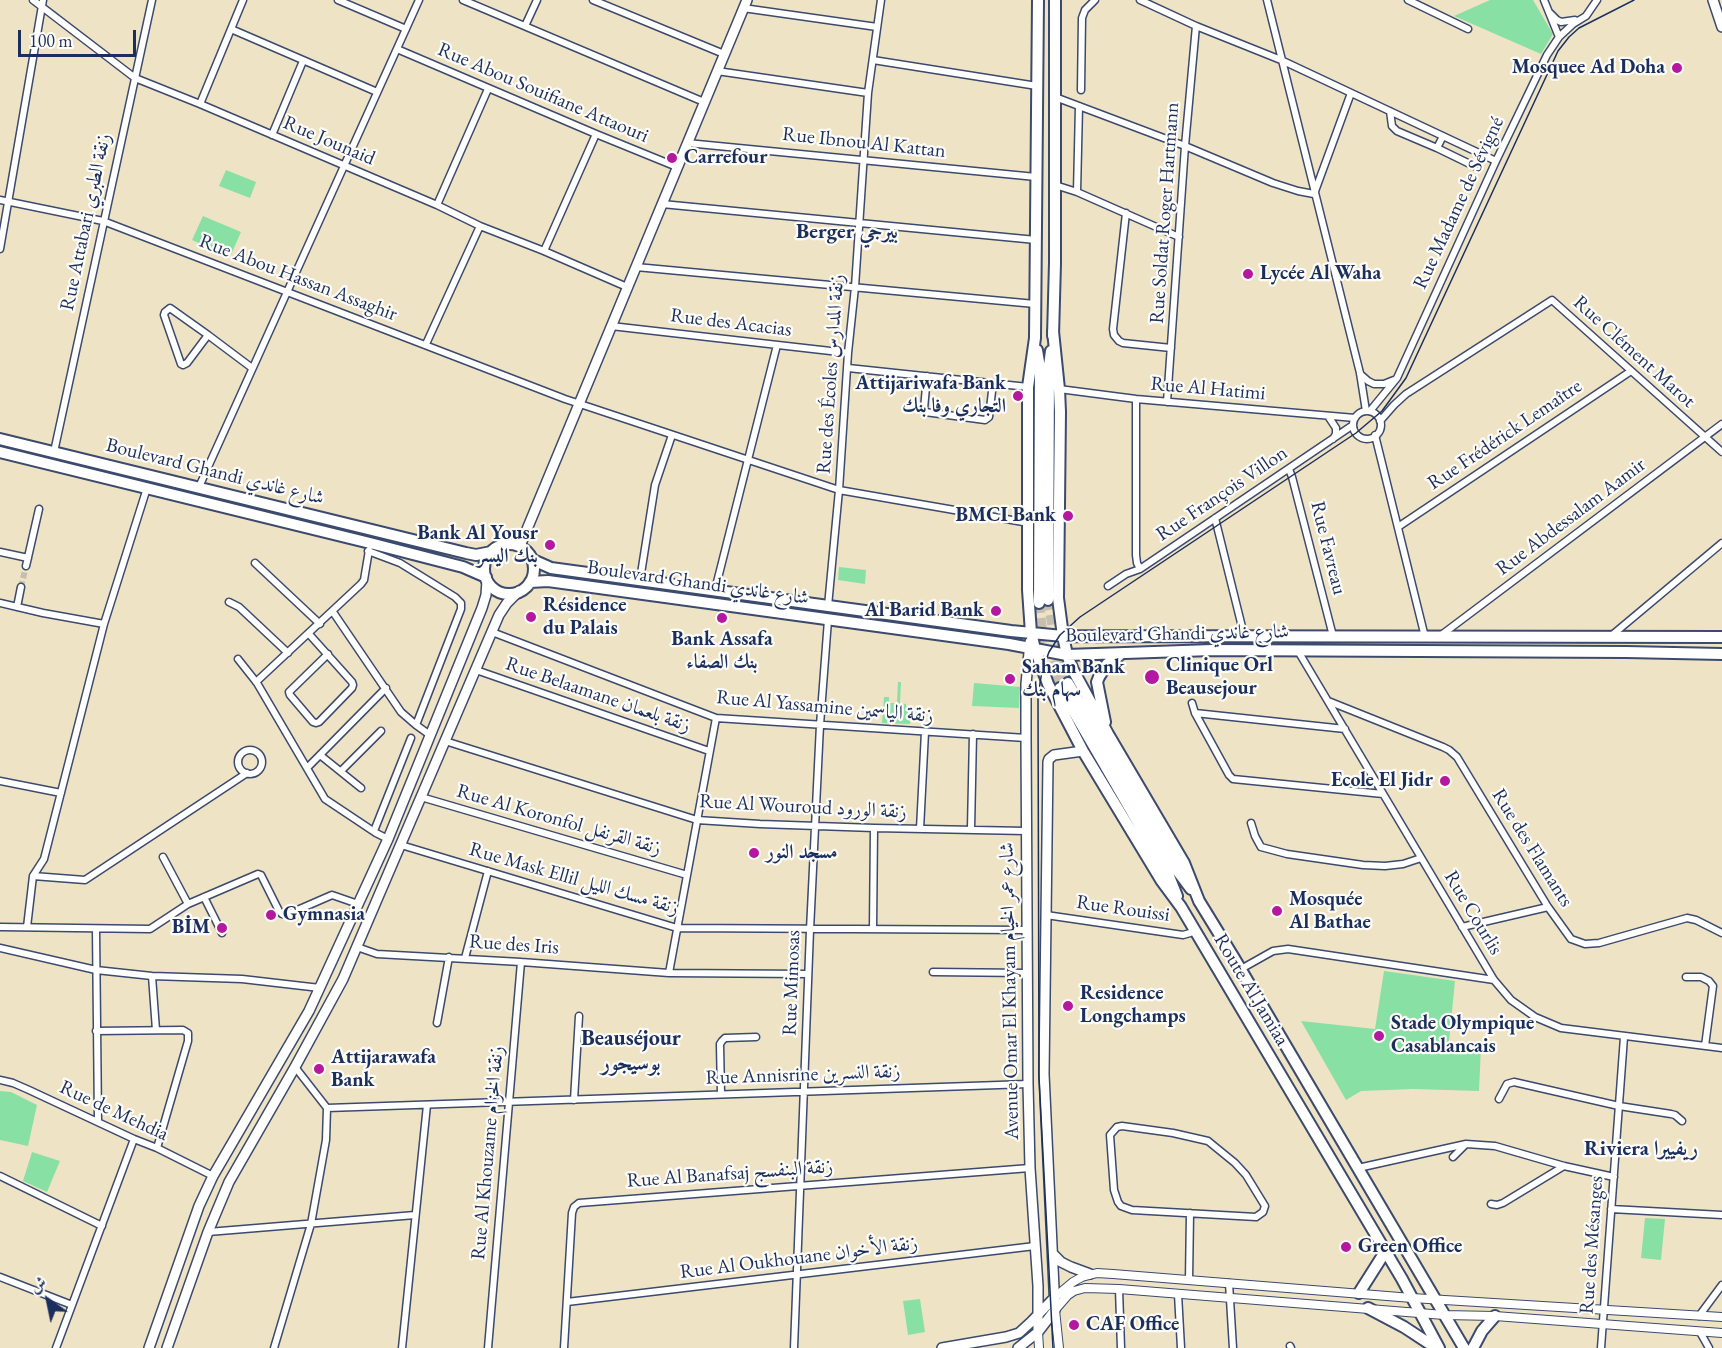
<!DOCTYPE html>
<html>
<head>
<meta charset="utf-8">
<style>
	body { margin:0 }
	#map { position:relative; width:1722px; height:1348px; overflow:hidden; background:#efe3c5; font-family:"EB Garamond",Amiri,serif }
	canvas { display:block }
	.north { position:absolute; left:18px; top:1270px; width:60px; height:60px; -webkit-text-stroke:4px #fdfcf7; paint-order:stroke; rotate:327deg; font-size:16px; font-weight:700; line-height:24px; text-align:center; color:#1b2f5e }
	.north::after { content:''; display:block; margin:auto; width:21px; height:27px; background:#1b2f5e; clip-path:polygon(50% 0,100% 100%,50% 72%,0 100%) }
	.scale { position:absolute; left:18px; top:30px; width:118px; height:27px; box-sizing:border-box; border:3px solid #1b2f5e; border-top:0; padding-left:8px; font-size:18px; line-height:21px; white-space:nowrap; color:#1b2f5e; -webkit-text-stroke:4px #fdfcf7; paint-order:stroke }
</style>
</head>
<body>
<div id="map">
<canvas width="1722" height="1348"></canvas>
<div class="north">ش</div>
<div class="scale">100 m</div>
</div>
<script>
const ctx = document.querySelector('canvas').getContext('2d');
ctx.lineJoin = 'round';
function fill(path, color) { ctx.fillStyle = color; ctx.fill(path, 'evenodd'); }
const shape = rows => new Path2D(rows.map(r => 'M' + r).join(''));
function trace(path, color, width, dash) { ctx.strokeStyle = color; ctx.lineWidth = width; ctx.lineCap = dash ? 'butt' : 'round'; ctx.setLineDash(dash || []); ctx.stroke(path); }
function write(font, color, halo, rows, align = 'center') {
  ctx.font = font + ' "EB Garamond",Amiri,serif'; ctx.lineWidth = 4.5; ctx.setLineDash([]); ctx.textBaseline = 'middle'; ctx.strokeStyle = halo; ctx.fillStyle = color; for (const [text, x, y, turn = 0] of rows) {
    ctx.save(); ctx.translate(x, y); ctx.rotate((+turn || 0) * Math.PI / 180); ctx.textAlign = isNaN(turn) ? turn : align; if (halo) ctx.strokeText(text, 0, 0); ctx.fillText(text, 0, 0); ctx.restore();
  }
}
fill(shape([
	[1490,0,1533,0,1553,34,1541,54,1454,16],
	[226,170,256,182,250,198,219,186],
	[203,216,241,232,230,257,192,240],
	[839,567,866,570,865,584,838,580],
	[898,682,901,682,900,703,906,704,906,706,911,707,910,724,882,723,884,697,889,697,889,703,897,703],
	[974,683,1020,687,1019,708,972,706],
	[1384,971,1455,981,1449,1042,1454,1042,1454,1046,1481,1047,1479,1091,1413,1089,1361,1091,1346,1100,1301,1021,1375,1029],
	[0,1091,11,1092,37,1105,28,1146,0,1140],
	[32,1152,60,1161,47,1192,23,1181],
	[1645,1218,1665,1219,1661,1260,1641,1258],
	[920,1299,925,1332,908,1335,903,1301]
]), '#88e0a5');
trace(shape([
	[21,587,26,566]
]), '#c5bfb0', 6, [6, 3]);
trace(shape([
	[1048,600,1057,651,1068,683],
	[1039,603,1043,641,1060,688]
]), '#c5bfb0', 10, [10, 5]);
const minor = shape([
	[33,0,135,78,200,104,437,205,480,226,544,251,627,287],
	[338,0,406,29],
	[463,0,704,102],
	[593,0,724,54],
	[1140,0,1196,26,1281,60,1496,161],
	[1267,0,1360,373,1366,411],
	[1408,0,1468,29],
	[1544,0,1559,37],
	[743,8,877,27],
	[1550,13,1557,20,1561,22,1575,20],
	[525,26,537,0],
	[231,29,377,92],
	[397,49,596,134,677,167],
	[873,60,1037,86],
	[717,71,868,93],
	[1081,90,1082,18,1085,10,1095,0],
	[1055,97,1185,146,1273,183,1298,191,1314,194,1351,93],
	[200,104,243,0],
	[1390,111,1392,126,1397,131,1437,148],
	[272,135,303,61],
	[1443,136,1437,148,1474,166],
	[687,143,1036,177],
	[1055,185,1077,192,1179,237],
	[1077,192,1079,106],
	[0,200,103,221,565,399,839,490,1029,523],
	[662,204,1036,240],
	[437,205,488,89],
	[1126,213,1113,329,1114,335,1119,341,1123,343,1171,348],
	[0,249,43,0],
	[544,251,596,134],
	[636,267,1035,304],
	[611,326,848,353],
	[208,335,187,363,183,365,181,364,164,315,165,312,170,308,208,335,252,368],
	[426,344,480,226],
	[848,368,1028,387],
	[1360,374,1368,381,1374,384,1384,384,1394,380],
	[927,376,924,409,925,412,985,420,989,417,993,383],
	[1059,389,1136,399,1355,418],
	[1136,399,1136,555,1137,563,1140,569],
	[1167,402,1185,146,1196,26],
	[1370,411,1397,378,1496,161,1547,55,1559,37,1573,24,1586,16,1597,0],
	'1353 425a14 14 0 1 1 28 0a14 14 0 1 1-28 0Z',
	[1328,416,1336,428,1336,434,1333,439],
	[1380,421,1394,405,1406,394,1552,300,1722,452],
	[1375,435,1425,637],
	[54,452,152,0],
	[1289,469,1292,477,1333,636],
	[199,487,419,0],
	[1215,518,1244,635],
	[1398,527,1631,371],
	[368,551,400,563,455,597,461,603,461,609,416,725],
	[0,552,28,558],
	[255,563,320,624],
	[26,566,39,509],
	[640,580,655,485,672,435],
	[1108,586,1126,574,1140,569,1353,425],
	[715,590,777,345],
	[229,602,239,607,288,653],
	[0,603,43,613,104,624],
	[828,606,839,490,848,353,855,287,868,93,881,0],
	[17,607,21,587],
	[333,612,401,712,416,725,430,735],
	[492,632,716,718,1026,738],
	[309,634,352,682,353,685,352,688,319,722,316,723,313,722,290,695,289,692,328,654],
	[1440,636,1722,424],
	[1611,636,1722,543],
	[1298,651,1494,980,1511,1000,1535,1017,1561,1028,1722,1048],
	[238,659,257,683,325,799,376,833,388,839],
	[476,670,709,751],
	[256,682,361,584,364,580,369,550],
	[1328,701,1443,747,1449,750,1457,757,1548,907,1571,939,1585,944,1599,943,1687,918,1696,920,1722,933],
	[1192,703,1195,713,1229,775,1233,779,1383,794],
	[1195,713,1345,729],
	[445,741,697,820,760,824,874,828,1026,831],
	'238 762a12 12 0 1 1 24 0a12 12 0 1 1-24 0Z',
	[320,755,361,788],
	[307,768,386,688],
	[341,771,381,731],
	[0,781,61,793],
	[421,797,687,875],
	[1251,823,1255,836,1261,847,1287,854,1363,865,1385,866,1403,864,1421,858],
	[920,829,925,732],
	[971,829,973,734],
	[374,831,411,738],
	[401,845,677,928,1028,930],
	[163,857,188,904],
	[33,876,85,880,247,773],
	[204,897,222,933],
	[1046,915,1183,935,1190,933,1194,930],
	[0,927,150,929,188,904,258,874,261,875,279,911,282,914,286,915,332,895,358,904],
	[27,927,33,876,44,859,104,624,147,488],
	[1462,927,1548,907],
	[96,929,98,1121],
	[873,929,874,828],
	[357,947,377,954,521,962,669,973,808,974],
	[0,948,96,970,152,976,242,979,320,988],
	[465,958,488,871],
	[1241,969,1273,951,1288,949,1494,980],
	[933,972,1027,973],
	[669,973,716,718],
	[152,976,156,1030],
	[1686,977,1701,977,1709,981,1713,986,1705,1046],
	[437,1023,449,957],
	[96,1031,183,1030,188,1033,188,1041,157,1148],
	[0,1080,13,1083,29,1090,134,1139,157,1148,213,1176],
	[721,1094,720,1044,722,1041,725,1038,756,1037],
	[1499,1099,1507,1084,1514,1082,1619,1106,1671,1114,1675,1115,1682,1121],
	[574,1100,579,1016],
	[327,1108,1028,1084],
	[1122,1126,1173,1133,1208,1141,1235,1163,1246,1175,1265,1206,1263,1212,1256,1217,1132,1210,1121,1206,1118,1202,1114,1190,1110,1135,1117,1127,1122,1126],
	[1453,1157,1465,1145],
	[1358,1168,1466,1144,1495,1146,1564,1166,1614,1177],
	[0,1176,102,1226],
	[1491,1204,1497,1205,1503,1203,1564,1166],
	[1611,1209,1722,1215],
	[208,1232,415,1215],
	[0,1277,72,1305],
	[1189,1280,1190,1213],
	[1229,1283,1233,1348],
	[1119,1289,1121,1348],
	[1178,1294,1181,1348],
	[567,1302,1035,1246],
	[1699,1316,1722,1285],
	[1700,1332,1709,1348],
	[1290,1346,1291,1348],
	[56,1348,134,1139],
	[274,1348,311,1224,326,1140,327,1108,295,1067],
	[402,1348,427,1105],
	[488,1348,521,962],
	[564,1348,572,1213,574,1207,579,1203,1030,1168],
	[794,1348,810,930,820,725,828,620],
	[1601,1348,1624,1037]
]);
const tertiary = shape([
	[1055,1297,1073,1282,1082,1277,1097,1273,1113,1274,1412,1298,1722,1317],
	[1038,1332,1039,1348],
	[1059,1348,1055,1310,1068,1295,1074,1291,1085,1288,1119,1289,1444,1315,1495,1316,1722,1333]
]);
const secondary = shape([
	[1713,0,1722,27],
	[520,546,747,0],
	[1030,642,1026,684,1026,738,1028,1084,1030,1168,1038,1286,1038,1332],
	[1053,1254,1061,1262,1071,1267,1090,1274],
	[149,1348,199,1206,213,1176,309,1011,388,839,482,608,486,595,487,580],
	[167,1348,208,1232,229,1182,295,1067,343,979,499,615,507,603,519,591],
	[942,1348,1006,1337,1019,1333,1031,1322,1055,1297],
	[1018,1348,1038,1332,1055,1310,1044,1074,1048,762,1049,759,1054,755,1083,751]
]);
const primary = shape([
	[1038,0,1035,338,1028,387,1028,590,1031,633,1035,649,1048,684,1083,751,1161,880,1181,907,1402,1279,1439,1348],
	[1053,331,1059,389,1060,412,1058,598,1063,636,1067,655,1073,670,1108,734,1184,863,1199,901,1234,958,1464,1348],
	[1053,336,1055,263,1055,0],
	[1037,350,1040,368,1039,603],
	[0,439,466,553,476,555,491,552],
	[0,452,370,543,463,567,486,577],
	'484 569a25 25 0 1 1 50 0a25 25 0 1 1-50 0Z',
	[533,560,551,568,1011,631,1063,636,1722,637],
	[530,582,548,581,1009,644,1067,655,1212,650,1626,652,1722,654],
	[1048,600,1049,366,1051,351],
	[1068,683,1176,869,1191,889],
	[1060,688,1169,876,1177,896],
	[1105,722,1097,682,1099,677,1107,664,1120,655],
	[1359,1293,1385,1252],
	[1368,1308,1404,1327,1436,1348],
	[1473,1348,1482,1331,1495,1316]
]);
trace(minor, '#3b4a6d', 9);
trace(tertiary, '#3b4a6d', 10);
trace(secondary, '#3b4a6d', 12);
trace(primary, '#3b4a6d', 14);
trace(minor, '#fff', 6);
trace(tertiary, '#fff', 8);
trace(secondary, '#fff', 9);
trace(primary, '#fff', 10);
trace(shape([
	[1053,1348,1039,1077,1038,696,1042,671,1049,652,1060,635,1080,617,1356,433,1382,411,1406,378,1558,51,1569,37,1579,28,1634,0]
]), '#1b2f5e', 1.5);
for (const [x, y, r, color] of [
	[1677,68,6,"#b5179e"],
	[672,158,6,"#b5179e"],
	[1248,274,6,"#b5179e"],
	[1018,396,6,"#b5179e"],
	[1068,516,6,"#b5179e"],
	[550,545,6,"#b5179e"],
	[996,611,6,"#b5179e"],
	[531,617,6,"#b5179e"],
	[722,618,6,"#b5179e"],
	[1152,677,8,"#b5179e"],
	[1010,679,6,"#b5179e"],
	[1445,781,6,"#b5179e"],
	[754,853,6,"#b5179e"],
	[1277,911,6,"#b5179e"],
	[271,915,6,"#b5179e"],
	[222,928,6,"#b5179e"],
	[1068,1006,6,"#b5179e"],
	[1379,1036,6,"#b5179e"],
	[319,1069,6,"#b5179e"],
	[1346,1247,6,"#b5179e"],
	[1074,1325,6,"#b5179e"]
]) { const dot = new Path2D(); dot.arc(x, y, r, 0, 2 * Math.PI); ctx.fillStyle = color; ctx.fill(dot); trace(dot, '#fdfcf7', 2); }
write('bold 20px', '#1b2f5e', '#fdfcf7', [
	["Mosquee Ad Doha",1665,68,"right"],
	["Carrefour",684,158],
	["Lycée Al Waha",1260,274],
	["Attijariwafa Bank",1006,384,"right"],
	["التجاري وفا بنك",1006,407,"right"],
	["BMCI Bank",1056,516,"right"],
	["Bank Al Yousr",538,534,"right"],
	["بنك اليسر",538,557,"right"],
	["Résidence",543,606],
	["du Palais",543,629],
	["Al Barid Bank",984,611,"right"],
	["Bank Assafa",722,640,"center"],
	["بنك الصفاء",722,663,"center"],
	["Clinique Orl",1166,666],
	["Beausejour",1166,689],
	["Saham Bank",1022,668],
	["سهام بنك",1022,691],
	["Ecole El Jidr",1433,781,"right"],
	["مسجد النور",766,853],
	["Mosquée",1289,900],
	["Al Bathae",1289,923],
	["Gymnasia",283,915],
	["BİM",210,928,"right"],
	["Residence",1080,994],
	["Longchamps",1080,1017],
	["Stade Olympique",1391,1024],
	["Casablancais",1391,1047],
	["Attijarawafa",331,1058],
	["Bank",331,1081],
	["Green Office",1358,1247],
	["CAF Office",1086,1325]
], 'left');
write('20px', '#1b2f5e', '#fdfcf7', [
	["Rue Abou Souifiane Attaouri",543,93,23],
	["Rue Jounaid",329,141,23],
	["Rue Ibnou Al Kattan",864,143,6],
	["Rue Madame de Sévigné",1459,203,-65],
	["Rue Soldat Roger Hartmann",1165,213,-86],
	["Rue Attabari زنقة الطبري",86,222,-78],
	["Rue Abou Hassan Assaghir",298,278,21],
	["Rue des Acacias",731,323,7],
	["Rue Clément Marot",1634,352,42],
	["Rue des Écoles زنقة المدارس",831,374,-86],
	["Rue Al Hatimi",1208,389,5],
	["Rue Frédérick Lemaître",1505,435,-34],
	["Boulevard Ghandi شارع غاندي",215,472,14],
	["Rue François Villon",1222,494,-34],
	["Rue Abdessalam Aamir",1571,517,-37],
	["Rue Favreau",1328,548,76],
	["Boulevard Ghandi شارع غاندي",698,583,8],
	["Boulevard Ghandi شارع غاندي",1177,634,-1],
	["Rue Belaamane زنقة بلعمان",598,695,19],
	["Rue Al Yassamine زنقة الياسمين",825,707,5],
	["Rue Al Wouroud زنقة الورود",803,807,3],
	["Rue Al Koronfol زنقة القرنفل",559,820,16],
	["Rue des Flamants",1532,848,58],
	["Rue Mask Ellil زنقة مسك الليل",574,879,16],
	["Rue Rouissi",1123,909,8],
	["Rue Courlis",1473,913,59],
	["Rue des Iris",514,945,4],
	["Rue Mimosas",792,983,-88],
	["Route Al Jamiaa",1251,990,59],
	["Avenue Omar El Khayam شارع عمر الخيام",1010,991,-91],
	["Rue Annisrine زنقة النسرين",803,1075,-2],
	["Rue de Mehdia",114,1111,25],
	["Rue Al Khouzame زنقة الخزام",488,1153,-85],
	["Rue Al Banafsaj زنقة البنفسج",730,1174,-4],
	["Rue des Mésanges",1592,1245,-86],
	["Rue Al Oukhouane زنقة الأخوان",799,1258,-7]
]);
write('bold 21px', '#1b2f5e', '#fdfcf7', [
	["Berger بيرجي",847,232],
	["Riviera ريفييرا",1641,1149]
]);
write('bold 22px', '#1b2f5e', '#fdfcf7', [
	["Beauséjour",631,1039],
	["بوسيجور",631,1064]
]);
</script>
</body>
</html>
